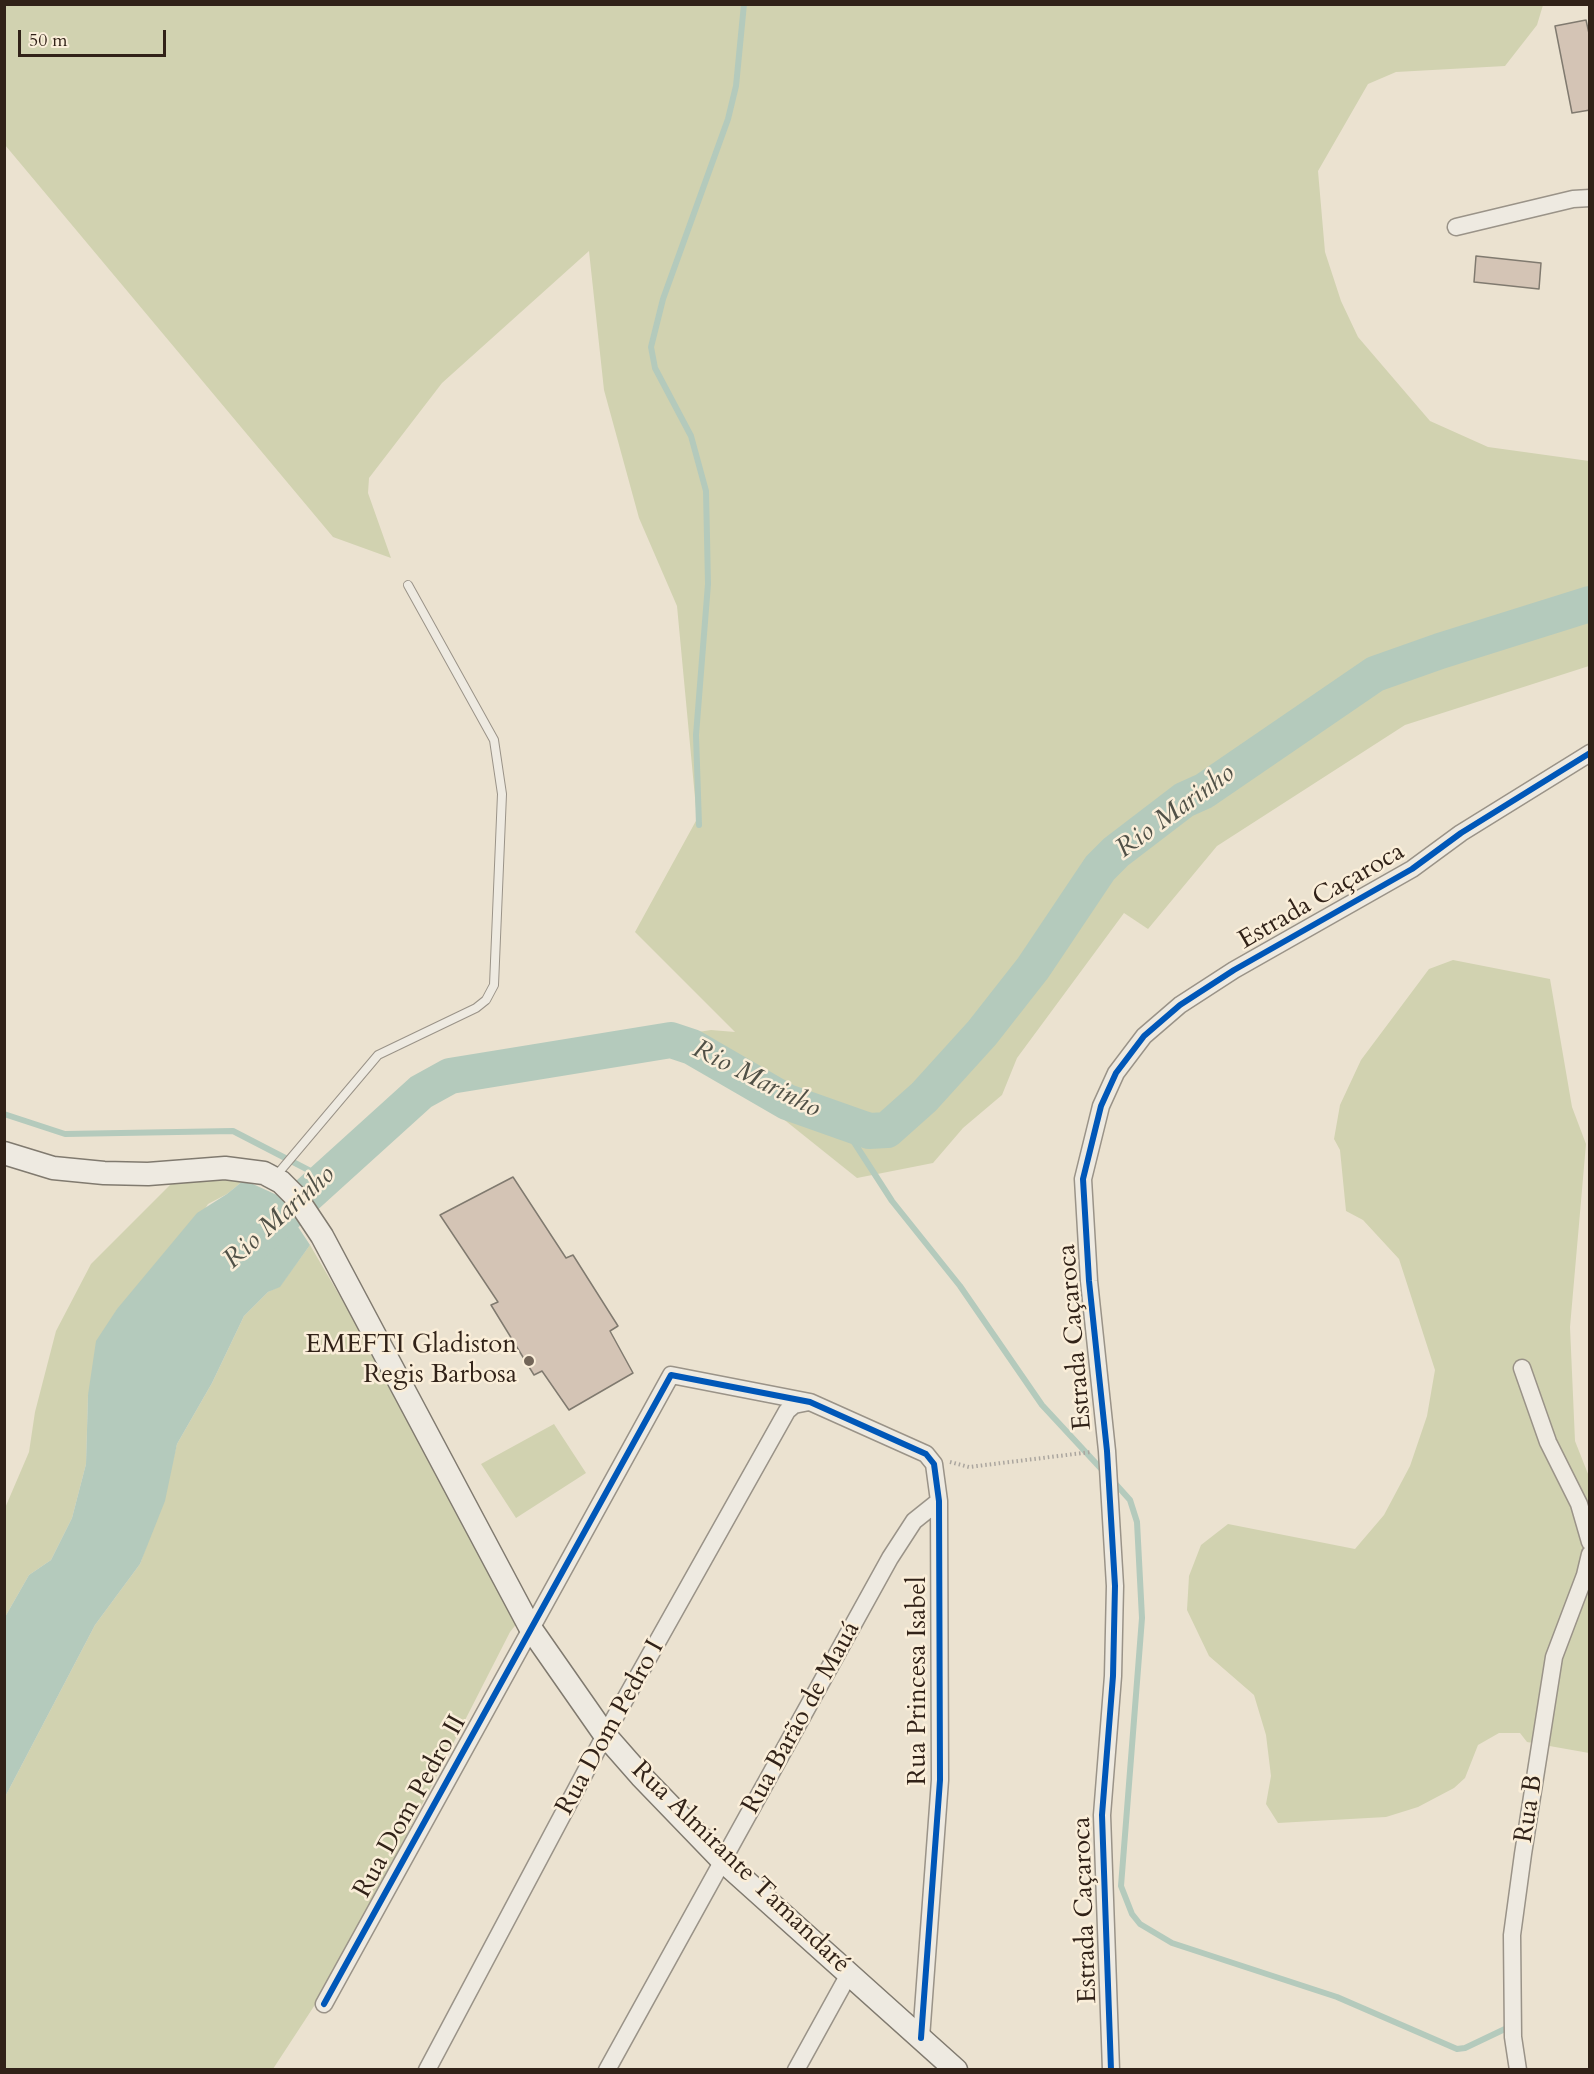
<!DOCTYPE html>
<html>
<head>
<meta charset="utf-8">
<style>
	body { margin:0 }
	#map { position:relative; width:1594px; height:2074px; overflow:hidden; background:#ebe2d0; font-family:Cardo,serif }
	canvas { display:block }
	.frame { position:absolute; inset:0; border:6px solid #312218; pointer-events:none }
	.scale { position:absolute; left:18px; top:30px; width:148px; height:27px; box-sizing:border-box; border:3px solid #312218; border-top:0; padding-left:8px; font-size:18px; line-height:21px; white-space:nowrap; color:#312218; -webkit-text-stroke:4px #faeed9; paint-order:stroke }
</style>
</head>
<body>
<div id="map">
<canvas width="1594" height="2074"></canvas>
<div class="frame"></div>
<div class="scale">50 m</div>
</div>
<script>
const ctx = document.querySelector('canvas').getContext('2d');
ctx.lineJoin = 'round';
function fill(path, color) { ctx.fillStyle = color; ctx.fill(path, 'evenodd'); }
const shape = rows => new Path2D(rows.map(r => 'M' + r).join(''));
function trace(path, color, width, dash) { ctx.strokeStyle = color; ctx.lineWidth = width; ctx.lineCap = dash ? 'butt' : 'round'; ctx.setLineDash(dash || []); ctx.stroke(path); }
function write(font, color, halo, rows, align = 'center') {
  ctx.font = font + ' Cardo,serif'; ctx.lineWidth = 5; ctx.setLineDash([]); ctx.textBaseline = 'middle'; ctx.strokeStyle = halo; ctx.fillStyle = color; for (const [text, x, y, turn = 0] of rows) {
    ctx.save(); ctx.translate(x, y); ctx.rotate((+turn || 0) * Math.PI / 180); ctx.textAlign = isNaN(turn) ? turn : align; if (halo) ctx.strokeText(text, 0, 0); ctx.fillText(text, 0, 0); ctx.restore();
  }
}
fill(shape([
	[4,5,1543,5,1537,25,1505,66,1396,72,1368,84,1318,171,1325,252,1341,301,1358,337,1430,421,1488,447,1589,461,1589,666,1405,725,1217,846,1148,929,1124,913,1017,1058,1002,1095,963,1128,933,1163,857,1178,727,1074,660,1038,711,1030,735,1032,635,932,697,819,677,606,639,518,604,390,589,251,442,383,369,478,368,493,391,558,333,537,5,145],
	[1453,960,1550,979,1572,1107,1586,1144,1570,1327,1575,1441,1590,1479,1589,1753,1527,1742,1520,1733,1499,1733,1478,1745,1465,1778,1454,1788,1418,1807,1386,1817,1278,1823,1266,1804,1271,1776,1266,1735,1254,1695,1209,1656,1187,1610,1189,1576,1201,1545,1228,1524,1355,1549,1384,1515,1410,1466,1427,1416,1435,1370,1399,1259,1363,1220,1346,1211,1340,1150,1334,1139,1340,1105,1361,1060,1429,969],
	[179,1176,244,1180,227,1194,208,1204,88,1395,86,1464,72,1518,51,1560,29,1575,5,1617,5,1508,29,1452,35,1412,56,1331,91,1264],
	[310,1245,453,1490,518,1622,510,1632,337,1971,273,2069,5,2070,5,1797,95,1625,140,1564,163,1499,177,1444,212,1383,244,1316,268,1292,280,1286],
	[554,1424,586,1473,516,1518,481,1464]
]), '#d1d2b0');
fill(shape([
	[244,1180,277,1195,310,1245,280,1287,268,1292,244,1316,212,1383,177,1444,165,1501,140,1564,95,1625,5,1797,5,1617,29,1575,51,1560,72,1518,86,1464,88,1395,96,1341,117,1309,197,1213,227,1194]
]), '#b4cabc');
trace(shape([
	[699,825,696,735,708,584,706,491,691,436,655,368,651,347,663,299,728,119,736,86,744,4],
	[4,1114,65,1134,233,1131,324,1178],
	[841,1122,892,1201,960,1286,1042,1405,1105,1473],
	[1112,1480,1130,1500,1137,1522,1142,1618,1121,1886,1132,1914,1140,1924,1172,1943,1337,1997,1457,2049,1465,2048,1507,2028]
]), '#b4cabc', 6);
trace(shape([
	[252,1245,421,1092,450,1076,671,1040,692,1047,787,1102,869,1131,887,1130,924,1097,982,1033,1033,968,1100,868,1116,852,1184,800,1204,791,1375,674,1440,651,1590,604]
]), '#b4cabc', 36);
const building = shape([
	[1586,20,1590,38,1590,110,1572,113,1555,26,1586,20],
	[1476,256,1541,263,1539,289,1474,282,1476,256],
	[513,1177,566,1258,573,1255,618,1326,610,1331,633,1373,569,1410,542,1371,534,1375,491,1305,498,1302,440,1215,513,1177]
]);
fill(building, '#d4c4b5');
trace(building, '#807a6f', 1.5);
const lane = shape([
	[275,1177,378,1055,476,1008,486,1000,494,985,502,794,494,740,408,585]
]);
const street = shape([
	[1456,227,1573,199,1590,198],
	[1522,1368,1548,1442,1579,1504,1590,1542],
	[324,2004,671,1375,810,1402,926,1454,934,1464,939,1501,940,1780,921,2038],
	[427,2070,605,1735,787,1411,794,1405,809,1402],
	[607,2070,890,1558,914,1521,939,1501],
	[796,2070,849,1974],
	[1111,2070,1102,1815,1113,1676,1115,1586,1107,1451,1089,1281,1083,1179,1101,1106,1116,1073,1144,1036,1180,1005,1234,970,1412,869,1461,833,1590,753],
	[1518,2070,1513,2037,1512,1935,1523,1854,1554,1657,1585,1575,1590,1554]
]);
const secondary = shape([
	[4,1153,53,1168,104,1173,148,1174,225,1168,264,1173,281,1182,296,1197,322,1236,531,1629,605,1735,641,1776,723,1861,956,2070]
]);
trace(lane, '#9a9388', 10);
trace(street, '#9a9388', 19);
trace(secondary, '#807a6f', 25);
trace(shape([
	[950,1462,969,1467,1091,1452]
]), '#aba69f', 4, [1.5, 3]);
trace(lane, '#eeeae1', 8);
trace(street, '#eeeae1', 16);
trace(secondary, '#eeeae1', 22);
trace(shape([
	[324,2004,671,1375,810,1402,926,1454,934,1464,939,1501,940,1780,921,2038],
	[1111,2070,1102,1815,1113,1676,1115,1586,1107,1451,1089,1281,1083,1179,1101,1106,1116,1073,1144,1036,1180,1005,1234,970,1412,869,1461,833,1590,753]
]), '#0057b8', 6);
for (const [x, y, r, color] of [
	[529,1361,6,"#726558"]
]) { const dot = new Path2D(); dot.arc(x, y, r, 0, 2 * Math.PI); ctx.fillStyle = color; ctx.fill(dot); trace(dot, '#faeed9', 2); }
write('26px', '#312218', '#faeed9', [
	["Estrada Caçaroca",1322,897,-30],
	["Estrada Caçaroca",1076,1337,-95],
	["Rua Princesa Isabel",919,1681,-90],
	["Rua Barão de Mauá",802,1718,-61],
	["Rua Dom Pedro I",611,1728,-61],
	["Rua Dom Pedro II",411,1807,-61],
	["Rua B",1530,1809,-81],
	["Rua Almirante Tamandaré",740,1868,44],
	["Estrada Caçaroca",1086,1910,-92]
]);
write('26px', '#312218', '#faeed9', [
	["EMEFTI Gladiston",517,1346],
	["Regis Barbosa",517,1376]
], 'right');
write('italic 27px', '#515147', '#faeed9', [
	["Rio Marinho",1176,812,-36],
	["Rio Marinho",756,1080,27],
	["Rio Marinho",280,1218,-42]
]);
</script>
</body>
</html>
